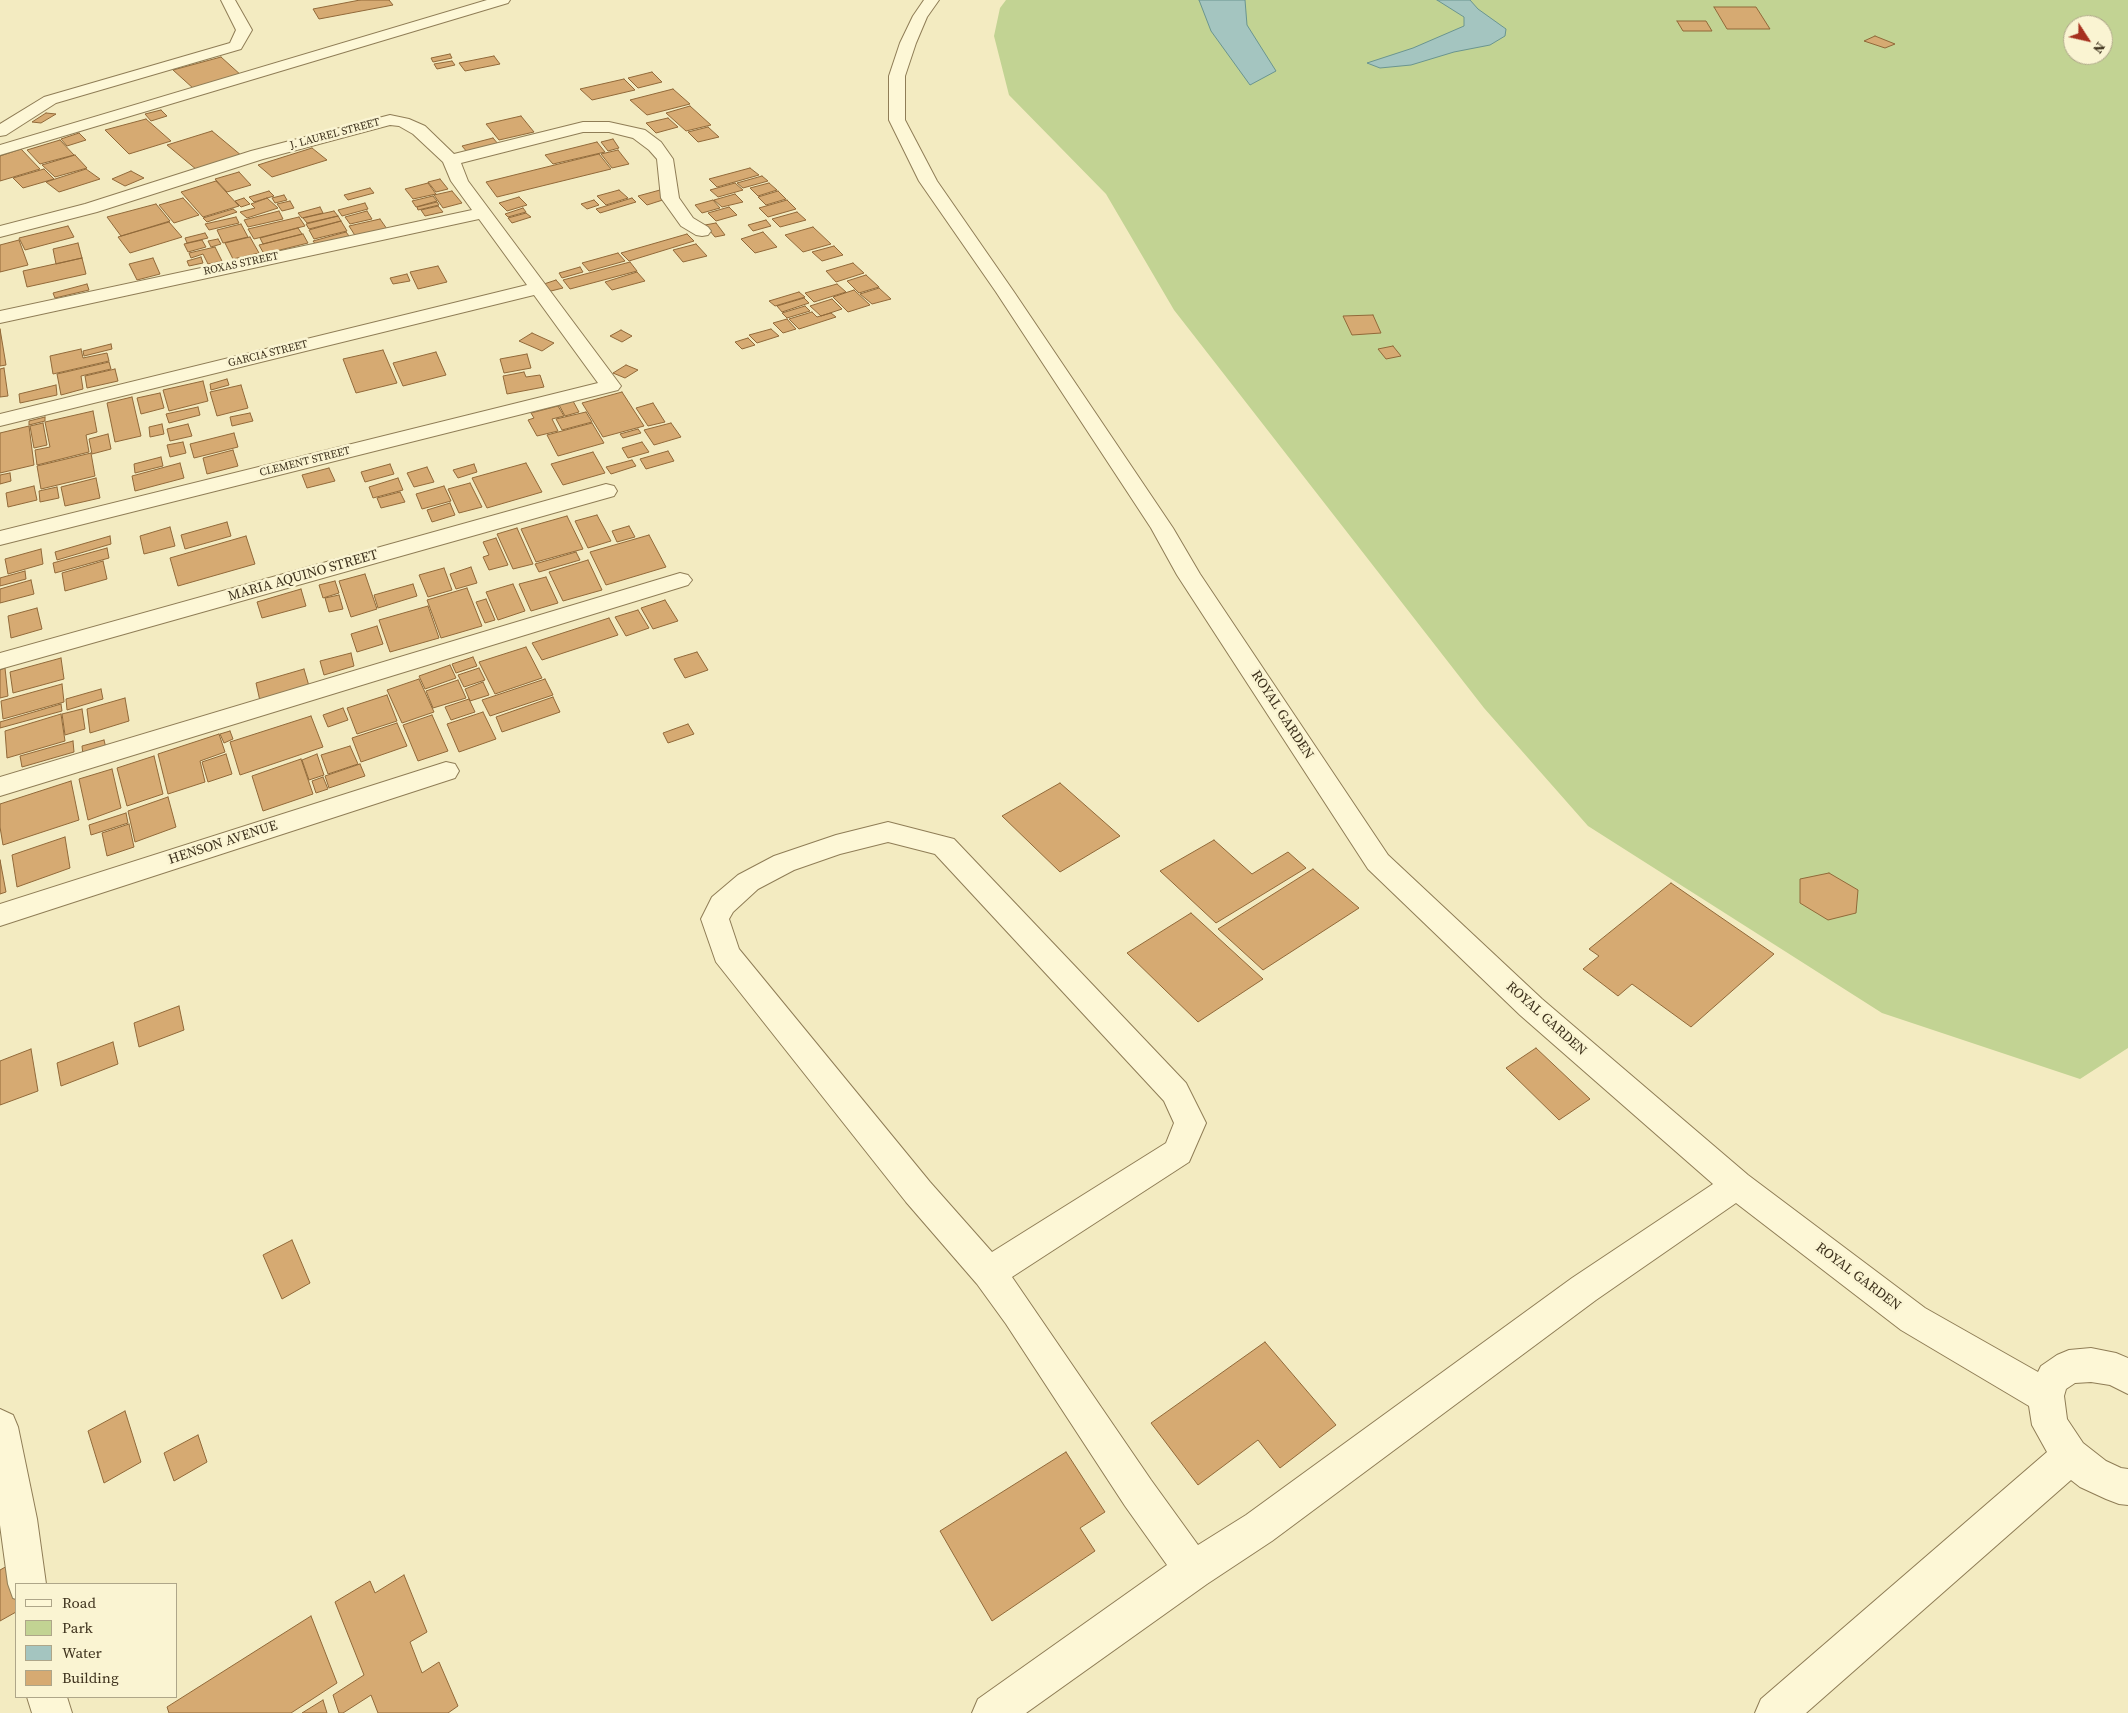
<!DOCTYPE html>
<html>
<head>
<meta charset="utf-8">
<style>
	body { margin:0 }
	#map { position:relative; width:2128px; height:1713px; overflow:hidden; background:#f3ebc1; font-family:"Source Serif 4",serif }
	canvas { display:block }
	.legend { position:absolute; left:15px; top:1583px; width:162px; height:115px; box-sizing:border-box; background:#faf4d2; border:1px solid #aea689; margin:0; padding:6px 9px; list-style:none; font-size:15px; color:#3d311c }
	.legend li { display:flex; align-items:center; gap:10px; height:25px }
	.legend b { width:25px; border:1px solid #aea689 }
	.north { position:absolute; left:2063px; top:15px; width:50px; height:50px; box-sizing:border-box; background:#faf4d2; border:1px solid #aea689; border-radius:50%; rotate:125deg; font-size:14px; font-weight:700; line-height:20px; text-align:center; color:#3d311c }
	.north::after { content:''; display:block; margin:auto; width:18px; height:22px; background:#a6311e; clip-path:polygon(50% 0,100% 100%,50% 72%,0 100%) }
</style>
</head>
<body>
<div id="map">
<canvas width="2128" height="1713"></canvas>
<ul class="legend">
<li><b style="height:6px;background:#fdf7d6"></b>Road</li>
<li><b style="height:14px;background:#c2d393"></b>Park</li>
<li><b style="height:14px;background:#a4c5c0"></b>Water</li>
<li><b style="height:14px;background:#d6aa72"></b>Building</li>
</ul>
<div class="north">N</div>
</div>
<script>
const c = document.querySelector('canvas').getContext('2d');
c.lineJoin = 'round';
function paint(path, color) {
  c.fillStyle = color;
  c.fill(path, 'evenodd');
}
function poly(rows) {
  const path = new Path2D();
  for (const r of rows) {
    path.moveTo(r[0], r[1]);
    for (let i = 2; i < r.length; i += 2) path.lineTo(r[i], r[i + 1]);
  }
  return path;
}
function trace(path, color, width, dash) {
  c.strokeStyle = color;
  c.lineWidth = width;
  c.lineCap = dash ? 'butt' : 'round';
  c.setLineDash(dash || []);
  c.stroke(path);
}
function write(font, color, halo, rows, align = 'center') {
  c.font = font + ' "Source Serif 4",serif';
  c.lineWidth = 5;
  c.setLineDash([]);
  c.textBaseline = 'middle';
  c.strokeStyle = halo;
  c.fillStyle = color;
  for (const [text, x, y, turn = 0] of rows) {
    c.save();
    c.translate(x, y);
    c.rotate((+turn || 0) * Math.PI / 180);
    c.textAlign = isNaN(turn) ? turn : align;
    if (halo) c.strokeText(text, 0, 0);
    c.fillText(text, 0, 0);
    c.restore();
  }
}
const green = poly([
	[1006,0,2128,0,2128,1048,2080,1079,1882,1013,1588,826,1484,708,1174,310,1106,194,1009,95,994,36,1000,8],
	[2073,25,2103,25,2103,55,2073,55]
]);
const water = poly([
	[1199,0,1245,0,1247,25,1276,71,1250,85,1211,31,1199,0],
	[1437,0,1470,0,1478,9,1506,29,1505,36,1490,45,1454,52,1411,65,1380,68,1367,63,1413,48,1464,26,1464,17,1437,0]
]);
const building = poly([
	[360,0,389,0,393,5,319,19,313,9,360,0],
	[1714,7,1756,7,1770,29,1727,29,1714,7],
	[1677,21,1706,21,1712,31,1683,31,1677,21],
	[1875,36,1895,44,1885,48,1864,41,1875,36],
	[450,54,452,58,433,62,431,58,450,54],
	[494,56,500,64,465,71,459,63,494,56],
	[221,57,242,76,194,89,173,70,221,57],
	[452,61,455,65,437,69,434,64,452,61],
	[652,72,662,82,638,88,628,78,652,72],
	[624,79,635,90,592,100,580,89,624,79],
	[673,89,690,104,647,115,630,100,673,89],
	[690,106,711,125,686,131,666,113,690,106],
	[161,110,167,116,151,121,145,114,161,110],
	[46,113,56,114,41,123,32,122,46,113],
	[521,116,534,132,499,140,486,124,521,116],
	[668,118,678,127,656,133,646,123,668,118],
	[146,119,171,141,129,154,105,130,146,119],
	[708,127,719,137,698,142,688,132,708,127],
	[212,131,242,156,197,170,167,145,212,131],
	[79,133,86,140,67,146,61,139,79,133],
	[493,138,499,145,468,153,462,146,493,138],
	[613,139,619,148,608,151,601,142,613,139],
	[60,140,74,155,40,164,27,150,60,140],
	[597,142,605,152,553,164,545,155,597,142],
	[312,148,327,160,272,177,258,165,312,148],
	[21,149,40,169,0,181,0,156,21,149],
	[618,150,629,164,612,168,601,154,618,150],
	[599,154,611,169,497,197,486,182,599,154],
	[75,155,87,168,55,177,42,165,75,155],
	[750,168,759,175,717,187,709,179,750,168],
	[44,169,54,179,23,188,13,178,44,169],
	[86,169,100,179,59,192,46,182,86,169],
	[131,171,144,178,125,186,112,179,131,171],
	[239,172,251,185,227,192,215,179,239,172],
	[762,176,768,181,743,188,737,183,762,176],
	[440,179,448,189,436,192,428,182,440,179],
	[216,181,239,206,203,217,181,192,216,181],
	[428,183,436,194,413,199,405,189,428,183],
	[735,183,743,190,718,197,710,190,735,183],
	[769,183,777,190,758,196,750,188,769,183],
	[370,188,374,193,348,200,344,195,370,188],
	[619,190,628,198,606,205,597,196,619,190],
	[660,190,669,198,647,205,638,196,660,190],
	[269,191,274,196,254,202,249,197,269,191],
	[452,191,462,203,443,208,434,195,452,191],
	[778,191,786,199,766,205,758,197,778,191],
	[735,194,743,202,722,207,714,200,735,194],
	[284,195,287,200,275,203,272,198,284,195],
	[433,196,437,201,416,207,412,201,433,196],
	[519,197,527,205,507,211,499,203,519,197],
	[183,198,199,215,174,223,159,205,183,198],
	[244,198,250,204,241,207,235,201,244,198],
	[267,198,278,208,247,218,240,212,255,208,251,204,267,198],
	[632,198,636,202,600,213,596,209,632,198],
	[594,200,599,205,587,209,581,204,594,200],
	[713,200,720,208,702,213,695,205,713,200],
	[787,200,796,209,768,217,759,208,787,200],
	[290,201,294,208,282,211,277,204,290,201],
	[437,202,439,205,418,210,417,207,437,202],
	[365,203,368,209,342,216,338,210,365,203],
	[156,204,170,221,121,236,107,217,156,204],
	[438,206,443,212,425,216,421,210,438,206],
	[320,207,323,213,302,218,298,213,320,207],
	[729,207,737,215,716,221,708,213,729,207],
	[523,208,526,212,508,217,505,214,523,208],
	[233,209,237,212,207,222,203,218,233,209],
	[279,211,283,219,248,227,244,220,279,211],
	[334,211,338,216,307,223,303,218,334,211],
	[367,211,372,219,350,224,345,217,367,211],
	[797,212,806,220,780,227,772,219,797,212],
	[526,213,531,217,512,223,508,218,526,213],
	[338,216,341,221,309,229,306,224,338,216],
	[236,217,239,223,209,230,205,224,236,217],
	[299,217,305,226,254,239,248,229,299,217],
	[380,219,387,229,356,237,349,226,380,219],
	[766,220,771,226,753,231,748,225,766,220],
	[341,221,347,231,314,239,309,230,341,221],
	[169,222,182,237,130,253,118,237,169,222],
	[716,223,725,235,715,237,705,225,716,223],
	[241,224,248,237,223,243,217,230,241,224],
	[68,226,74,237,25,250,19,238,68,226],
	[813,227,831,244,803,252,785,235,813,227],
	[298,228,302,234,263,244,260,238,298,228],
	[346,232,349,236,316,245,313,241,346,232],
	[763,232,777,247,755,253,741,239,763,232],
	[205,233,208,238,187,243,185,238,205,233],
	[303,234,308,243,264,254,259,245,303,234],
	[687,234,694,241,629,261,621,253,687,234],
	[250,237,259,253,233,259,225,243,250,237],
	[218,239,221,244,211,247,208,241,218,239],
	[19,240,28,265,0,272,0,245,19,240],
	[202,240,206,247,188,252,184,244,202,240],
	[78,243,82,258,56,264,53,249,78,243],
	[696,244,707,256,683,262,673,250,696,244],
	[834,246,843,255,822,261,812,252,834,246],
	[215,247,222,261,208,264,203,254,191,258,189,253,215,247],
	[618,253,625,261,589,271,582,263,618,253],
	[201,257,203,263,189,266,187,261,201,257],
	[82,258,86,274,27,287,23,271,82,258],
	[153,258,160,274,137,280,129,264,153,258],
	[630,262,637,271,570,289,563,280,630,262],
	[853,263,864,273,836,282,826,271,853,263],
	[438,266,447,282,418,289,410,272,438,266],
	[580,267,583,272,562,278,559,273,580,267],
	[637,272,645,281,612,290,605,282,637,272],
	[407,274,410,281,393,284,390,278,407,274],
	[866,275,879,287,859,293,847,281,866,275],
	[556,280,563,288,551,291,544,284,556,280],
	[87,284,89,290,55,298,53,293,87,284],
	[837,284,846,292,814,302,805,293,837,284],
	[879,288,891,299,872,304,860,294,879,288],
	[854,290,870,305,848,312,833,297,854,290],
	[799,292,805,297,775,306,769,301,799,292],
	[804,298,809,303,782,312,777,306,804,298],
	[832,299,842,309,821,316,810,306,832,299],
	[805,306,810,311,787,318,782,313,805,306],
	[812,312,817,317,831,313,836,317,799,329,789,319,812,312],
	[1373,315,1381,333,1352,335,1343,316,1373,315],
	[787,319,796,329,783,333,773,323,787,319],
	[0,329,6,365,0,366,0,329],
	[771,329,779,336,757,343,749,335,771,329],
	[621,330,632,336,622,342,610,336,621,330],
	[532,333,554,343,542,351,519,341,532,333],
	[748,338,755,345,742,349,735,342,748,338],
	[111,344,112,349,84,356,83,351,111,344],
	[1393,346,1401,356,1386,359,1378,349,1393,346],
	[81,349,83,358,107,353,109,361,53,374,50,356,81,349],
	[383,350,397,383,356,393,343,359,383,350],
	[436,352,446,375,403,386,393,363,436,352],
	[527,354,531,368,504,373,500,359,527,354],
	[109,362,111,369,81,376,83,389,61,395,57,374,109,362],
	[626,365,638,370,625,378,613,373,626,365],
	[4,368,8,396,0,397,0,369,4,368],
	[115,369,118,381,87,388,85,376,115,369],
	[524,372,526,377,540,375,544,387,507,394,503,376,524,372],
	[227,379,229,385,211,390,210,384,227,379],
	[203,381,208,401,169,411,163,390,203,381],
	[56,385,57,395,20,403,19,394,56,385],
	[241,385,248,408,217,416,210,392,241,385],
	[622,392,644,426,603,437,582,403,622,392],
	[160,393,164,408,141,414,137,398,160,393],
	[132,397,141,436,115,442,107,403,132,397],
	[573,401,579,412,565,416,559,405,573,401],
	[653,403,665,422,648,426,636,408,653,403],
	[558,406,564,416,552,419,558,431,537,436,528,420,534,418,531,413,558,406],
	[198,407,200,415,169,423,166,414,198,407],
	[93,411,97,432,86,435,89,452,37,465,35,450,50,447,45,422,93,411],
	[586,412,592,422,562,430,556,419,586,412],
	[250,413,253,421,232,426,230,417,250,413],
	[45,417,45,421,29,425,29,421,45,417],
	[43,423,47,445,34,448,30,426,43,423],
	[592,423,604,443,558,456,547,435,592,423],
	[671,423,681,437,654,445,644,430,671,423],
	[162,424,164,434,150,437,149,427,162,424],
	[188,424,192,436,170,441,167,429,188,424],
	[29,426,34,465,0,473,0,433,29,426],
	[638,429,641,433,623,438,620,434,638,429],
	[234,433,238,447,194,458,190,444,234,433],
	[108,434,111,449,92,454,89,439,108,434],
	[183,442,186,453,170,457,167,445,183,442],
	[642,442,649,452,628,458,622,448,642,442],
	[233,450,238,466,207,474,203,458,233,450],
	[668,451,674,461,646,469,640,459,668,451],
	[593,452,605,473,563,485,551,464,593,452],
	[91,453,95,476,41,489,37,466,91,453],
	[161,457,163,466,135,473,134,464,161,457],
	[632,460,636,466,611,474,606,467,632,460],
	[180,463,184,478,135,491,132,476,180,463],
	[526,463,542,492,487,508,472,478,526,463],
	[390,464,394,474,365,482,361,472,390,464],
	[474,464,477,472,458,478,453,470,474,464],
	[427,467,434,482,414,487,407,473,427,467],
	[329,468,335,481,307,488,302,475,329,468],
	[10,473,11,481,0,484,0,475,10,473],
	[96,478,100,498,65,506,61,487,96,478],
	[398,478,403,490,373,498,369,487,398,478],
	[470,483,482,507,459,513,448,489,470,483],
	[34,486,37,500,8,507,6,493,34,486],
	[444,486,451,501,422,509,416,494,444,486],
	[57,487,59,498,40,502,39,491,57,487],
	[400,492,405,502,381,508,377,498,400,492],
	[450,503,455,515,432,522,427,510,450,503],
	[597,515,611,541,588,548,575,521,597,515],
	[567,516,583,549,536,562,521,529,567,516],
	[227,522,231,536,185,549,181,535,227,522],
	[629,526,635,537,617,542,612,531,629,526],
	[170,527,175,546,144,554,140,536,170,527],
	[517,528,533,564,513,569,497,534,517,528],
	[649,535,666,567,606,585,590,552,649,535],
	[110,536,111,544,57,560,55,552,110,536],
	[246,536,255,564,178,586,170,558,246,536],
	[496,538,508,565,489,570,483,557,489,555,483,542,496,538],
	[107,548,109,558,55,573,53,563,107,548],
	[41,549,43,564,8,574,5,559,41,549],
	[576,552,580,560,539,572,535,564,576,552],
	[588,560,602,590,563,601,549,572,588,560],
	[103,561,107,579,65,591,62,573,103,561],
	[471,567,477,583,456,589,450,574,471,567],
	[444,568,452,590,428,597,419,575,444,568],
	[25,571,26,579,0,586,0,578,25,571],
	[365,574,377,609,351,617,339,581,365,574],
	[546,577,558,603,531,611,519,584,546,577],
	[31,580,34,594,0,603,0,589,31,580],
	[335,581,339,593,323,598,319,585,335,581],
	[413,584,417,596,378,608,374,595,413,584],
	[513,584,525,611,498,620,486,592,513,584],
	[467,588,482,626,441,638,427,600,467,588],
	[301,589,306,606,262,618,257,602,301,589],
	[339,595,343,609,329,612,325,598,339,595],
	[486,599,495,620,485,623,476,602,486,599],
	[665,600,678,621,653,629,641,608,665,600],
	[428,606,439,638,390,652,379,620,428,606],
	[37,608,42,629,11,638,8,616,37,608],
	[638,610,649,628,626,636,615,617,638,610],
	[609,618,618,635,542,660,532,643,609,618],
	[377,626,383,644,357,652,351,634,377,626],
	[526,647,542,678,495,694,479,662,526,647],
	[697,652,708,670,685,678,674,659,697,652],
	[351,653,354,666,324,675,320,661,351,653],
	[473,657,477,666,456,673,452,664,473,657],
	[61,658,64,679,13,693,10,672,61,658],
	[450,665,456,678,425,689,419,676,450,665],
	[5,668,8,696,0,698,0,670,5,668],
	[479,668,485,680,464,687,458,675,479,668],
	[304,669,309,686,260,701,256,683,304,669],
	[419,679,434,712,402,723,387,690,419,679],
	[545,679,553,695,490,716,482,700,545,679],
	[458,680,466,698,433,708,426,691,458,680],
	[483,682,489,695,470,701,465,689,483,682],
	[62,684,64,702,3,719,1,701,62,684],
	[101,689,103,699,67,710,66,699,101,689],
	[387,695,397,721,357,734,347,708,387,695],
	[553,697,560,712,502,732,496,717,553,697],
	[125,698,129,721,90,733,87,709,125,698],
	[469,699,475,712,451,720,445,707,469,699],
	[61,704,62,711,0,728,0,722,61,704],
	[343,708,348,720,328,727,323,715,343,708],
	[82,709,85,729,65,735,62,714,82,709],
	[483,712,496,739,459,752,447,724,483,712],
	[61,714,65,741,7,758,5,731,61,714],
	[432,715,448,751,418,761,403,725,432,715],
	[311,716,323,747,240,775,230,742,311,716],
	[397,723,407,746,361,762,352,738,397,723],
	[688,724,694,734,668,743,663,733,688,724],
	[230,731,233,739,224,743,220,734,230,731],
	[219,734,225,752,200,761,205,782,168,794,158,754,219,734],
	[104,740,106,748,83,755,82,746,104,740],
	[73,741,74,752,22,767,20,756,73,741],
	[350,746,358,764,328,774,321,755,350,746],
	[226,754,232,774,208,782,202,762,226,754],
	[317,754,324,775,309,780,302,760,317,754],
	[154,756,163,794,127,806,117,768,154,756],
	[301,759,313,794,263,811,252,776,301,759],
	[360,764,365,776,329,788,325,776,360,764],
	[112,769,121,808,88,820,79,779,112,769],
	[323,777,328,789,316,793,312,781,323,777],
	[71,781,79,820,3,845,0,827,0,804,71,781],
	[1060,783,1120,836,1060,872,1002,816,1060,783],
	[168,797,176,827,135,842,128,811,168,797],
	[126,813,128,823,91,835,89,825,126,813],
	[129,824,134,847,107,856,102,833,129,824],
	[65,837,70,868,17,887,12,855,65,837],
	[1214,840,1252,874,1288,852,1306,868,1216,923,1160,871,1214,840],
	[0,860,6,892,0,894,0,860],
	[1313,869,1359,908,1263,970,1218,929,1313,869],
	[1829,873,1858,890,1856,913,1828,920,1800,903,1800,879,1829,873],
	[1671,883,1774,954,1691,1027,1632,984,1618,996,1583,969,1599,956,1589,949,1671,883],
	[1191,913,1263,979,1198,1022,1127,953,1191,913],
	[179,1006,184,1030,139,1047,134,1023,179,1006],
	[113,1042,118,1064,61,1086,57,1063,113,1042],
	[1536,1048,1590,1099,1559,1120,1506,1068,1536,1048],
	[31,1049,38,1091,0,1105,0,1061,31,1049],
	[292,1240,310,1283,282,1299,263,1255,292,1240],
	[1265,1342,1336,1425,1280,1468,1258,1440,1198,1485,1151,1423,1265,1342],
	[125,1411,141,1462,104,1483,88,1431,125,1411],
	[198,1435,207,1462,174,1481,164,1453,198,1435],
	[1066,1452,1105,1512,1080,1528,1095,1551,992,1621,940,1531,1066,1452],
	[9,1565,16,1593,16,1612,0,1621,0,1570,9,1565],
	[404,1575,427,1632,410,1642,422,1673,439,1662,458,1706,448,1713,378,1713,371,1695,343,1713,339,1713,333,1695,364,1675,335,1602,370,1581,375,1593,404,1575],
	[311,1616,337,1683,291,1713,169,1713,167,1707,311,1616],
	[323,1700,327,1713,302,1713,323,1700]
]);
const minor = poly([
	[221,0,235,0,252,30,241,49,56,103,6,135,0,136,0,124,44,97,230,43,236,30,221,0],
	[487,0,510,0,508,3,0,155,0,145,487,0],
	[924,0,939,0,927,17,916,43,905,76,905,120,937,181,1014,292,1173,528,1200,574,1388,855,1542,999,1748,1175,1925,1308,2038,1372,2041,1366,2057,1355,2069,1350,2091,1348,2116,1353,2128,1358,2128,1394,2110,1385,2091,1382,2075,1383,2066,1389,2064,1396,2067,1419,2083,1443,2106,1461,2121,1468,2128,1469,2128,1505,2119,1504,2106,1499,2080,1487,2071,1480,1806,1713,1755,1713,1761,1699,2047,1452,2032,1425,2029,1406,1901,1330,1736,1203,1596,1300,1272,1541,1207,1584,1026,1713,972,1713,978,1699,1167,1565,1125,1506,1006,1324,977,1284,906,1202,716,962,701,919,712,897,738,875,774,856,836,835,888,822,954,839,1186,1083,1206,1123,1189,1162,1012,1277,1151,1480,1198,1545,1246,1515,1572,1278,1713,1184,1520,1015,1368,869,1177,575,1151,528,996,292,919,181,889,120,889,76,900,43,913,16,924,0],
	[888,842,935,854,1164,1101,1174,1123,1166,1143,992,1252,930,1182,739,949,729,919,733,912,758,889,794,870,840,854,888,842],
	[390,115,409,119,425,126,454,154,583,122,609,122,645,130,661,142,673,159,679,198,693,218,708,227,711,231,708,235,702,236,696,235,681,226,661,198,657,159,649,150,633,138,609,132,583,132,461,163,468,181,618,382,621,386,618,390,0,545,0,531,598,383,534,295,0,426,0,414,527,285,479,219,0,323,0,311,472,210,451,181,443,162,413,134,399,126,390,125,263,159,97,212,0,237,0,226,85,204,251,151,390,115],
	[606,484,614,486,617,491,614,496,0,669,0,653,606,484],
	[680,573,688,575,692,580,688,585,0,796,0,777,680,573],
	[446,762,455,764,459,771,455,778,0,926,0,904,446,762],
	[0,1409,13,1415,18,1427,37,1519,46,1584,16,1584,16,1599,13,1598,8,1584,0,1525,0,1409],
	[27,1697,67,1697,72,1713,32,1713,27,1697]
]);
const farStreetnames = [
	["J. LAUREL STREET",335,134,-15],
	["ROXAS STREET",241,264,-12],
	["GARCIA STREET",268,354,-14],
	["CLEMENT STREET",305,462,-14]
];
const streetNames = [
	["MARIA AQUINO STREET",303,576,-16],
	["ROYAL GARDEN",1282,715,57],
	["HENSON AVENUE",223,843,-18],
	["ROYAL GARDEN",1546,1019,42],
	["ROYAL GARDEN",1858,1277,37]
];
paint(green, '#c2d393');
paint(water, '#a4c5c0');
trace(water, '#6a9590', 1);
paint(building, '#d6aa72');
trace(building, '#916939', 1);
trace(minor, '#8f7d56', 2);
paint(minor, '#fdf7d6');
write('11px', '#3d311c', '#faf4d2', farStreetnames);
write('14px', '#3d311c', '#faf4d2', streetNames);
</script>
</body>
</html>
